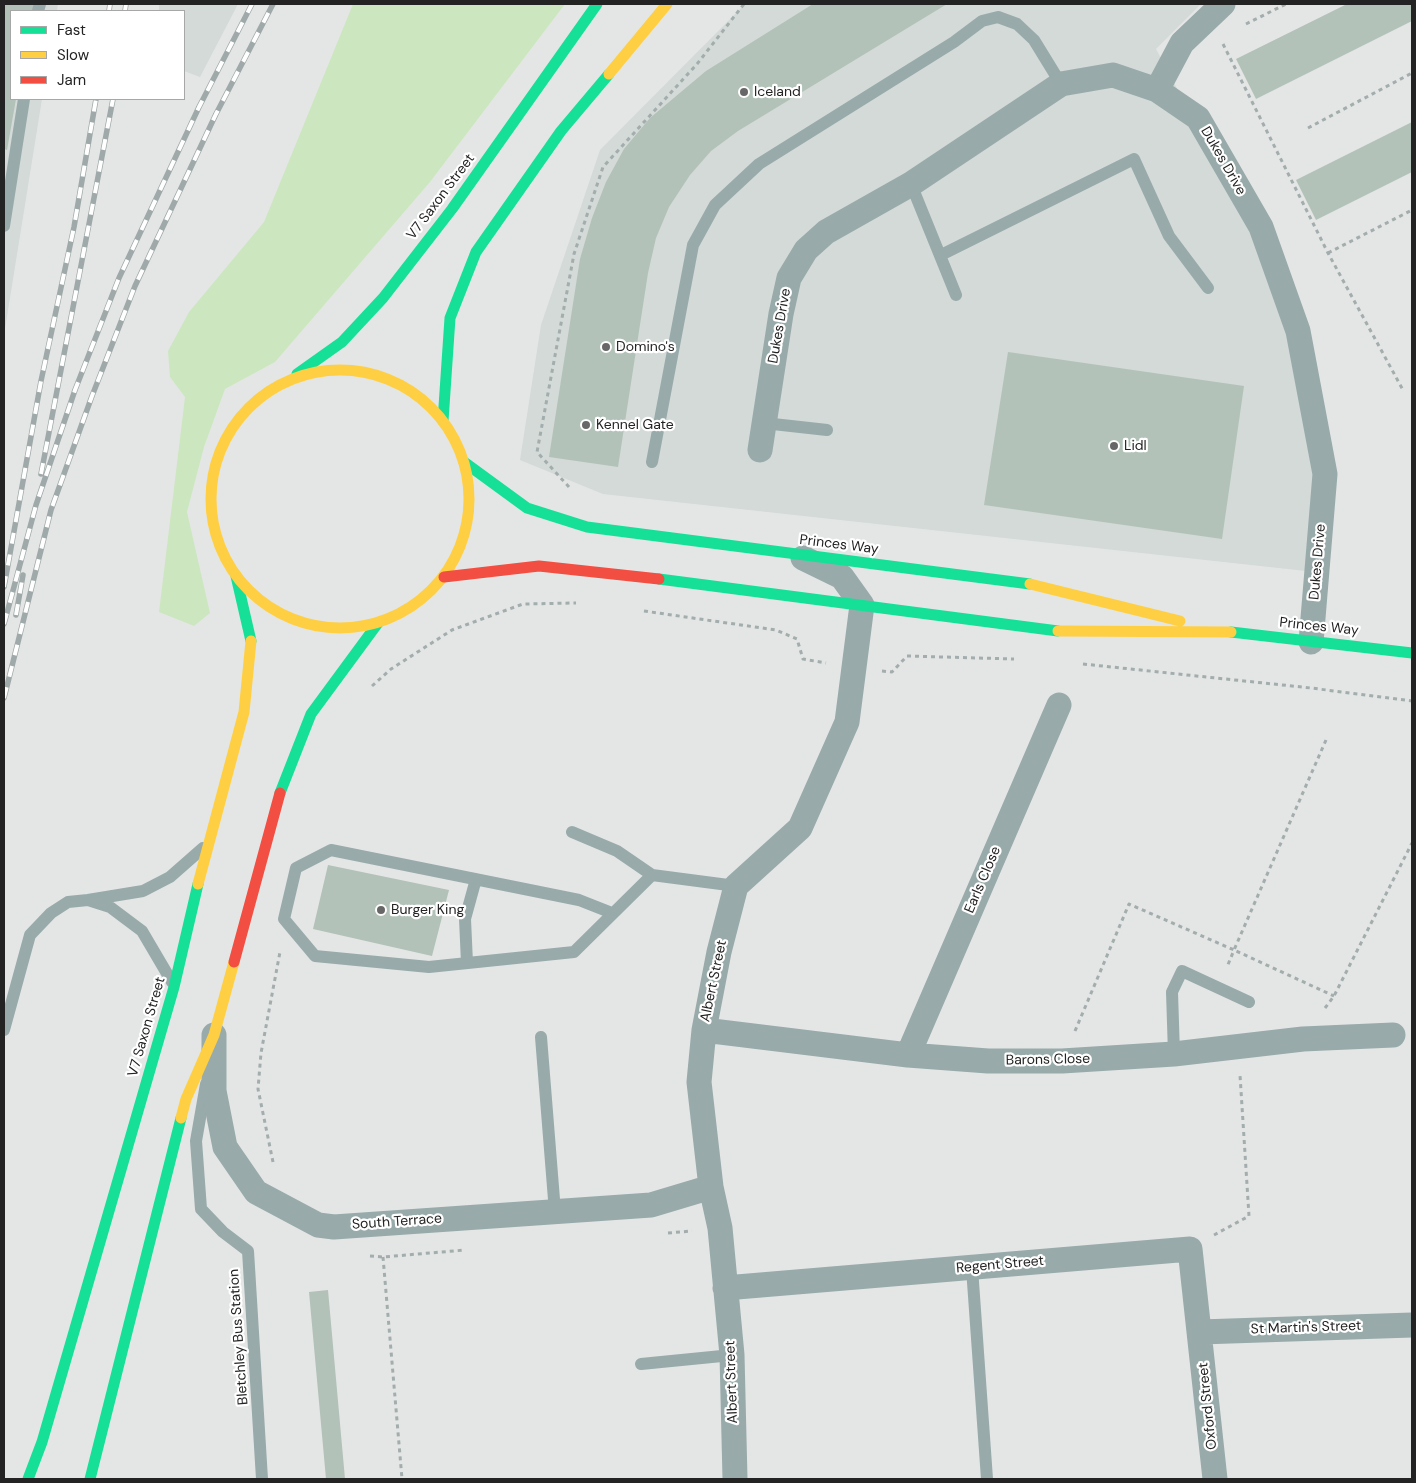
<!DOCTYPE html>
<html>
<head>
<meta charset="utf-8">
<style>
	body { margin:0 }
	#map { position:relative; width:1416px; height:1483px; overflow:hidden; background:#e4e6e5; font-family:"DM Sans",sans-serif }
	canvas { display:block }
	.frame { position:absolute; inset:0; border:5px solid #222322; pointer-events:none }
	.legend { position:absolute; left:10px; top:10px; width:175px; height:90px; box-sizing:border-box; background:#fff; border:1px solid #a7a7a7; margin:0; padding:6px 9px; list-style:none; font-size:15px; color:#222322 }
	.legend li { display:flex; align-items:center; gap:10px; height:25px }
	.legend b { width:25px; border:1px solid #a7a7a7 }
</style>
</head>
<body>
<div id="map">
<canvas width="1416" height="1483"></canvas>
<div class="frame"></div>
<ul class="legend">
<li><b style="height:6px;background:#16e098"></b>Fast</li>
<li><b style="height:6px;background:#ffcf43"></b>Slow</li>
<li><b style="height:6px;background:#f24e42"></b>Jam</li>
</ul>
</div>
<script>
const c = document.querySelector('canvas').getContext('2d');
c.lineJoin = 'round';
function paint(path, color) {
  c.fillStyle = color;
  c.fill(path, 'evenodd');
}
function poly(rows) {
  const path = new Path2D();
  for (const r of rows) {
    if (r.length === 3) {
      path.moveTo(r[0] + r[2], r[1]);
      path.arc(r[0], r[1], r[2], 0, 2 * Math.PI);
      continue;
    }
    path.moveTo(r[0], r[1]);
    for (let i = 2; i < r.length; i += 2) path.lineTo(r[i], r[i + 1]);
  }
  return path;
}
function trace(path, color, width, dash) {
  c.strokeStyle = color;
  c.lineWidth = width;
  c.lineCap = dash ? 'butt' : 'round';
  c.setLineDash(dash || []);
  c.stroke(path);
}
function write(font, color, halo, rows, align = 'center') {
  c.font = font + ' "DM Sans",sans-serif';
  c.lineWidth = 4.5;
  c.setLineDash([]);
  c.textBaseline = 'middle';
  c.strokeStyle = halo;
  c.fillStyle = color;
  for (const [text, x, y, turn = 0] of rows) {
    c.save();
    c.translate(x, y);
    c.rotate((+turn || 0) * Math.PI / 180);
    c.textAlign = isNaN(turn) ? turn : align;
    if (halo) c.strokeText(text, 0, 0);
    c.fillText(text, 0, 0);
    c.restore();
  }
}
const built = poly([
	[4,4,58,4,57,11,11,11,11,99,42,99,4,335],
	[159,4,238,4,200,77,184,71,184,11,159,11],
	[745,4,1201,4,1156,49,1304,327,1320,461,1306,571,603,494,520,460,541,325,600,150]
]);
const green = poly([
	[353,4,565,4,430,182,275,362,225,389,204,447,187,512,210,613,194,626,159,612,185,397,170,377,168,351,189,312,264,222]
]);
const building = poly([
	[4,4,35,4,33,11,11,11,11,99,16,99,7,150,4,149],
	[813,4,947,4,738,131,711,151,690,175,669,207,656,238,648,273,618,467,549,457,580,259,592,218,606,182,624,149,650,118,706,71],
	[1347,4,1412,4,1412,21,1256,99,1236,59],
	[1412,122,1412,172,1316,220,1296,180],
	[1008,352,1244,386,1222,539,984,505],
	[328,865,449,890,432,956,313,929],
	[328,1290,345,1479,326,1479,309,1292]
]);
const path = poly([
	[1246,24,1286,4],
	[1223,44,1328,253,1403,390],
	[1308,128,1412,73],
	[1328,253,1412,210],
	[569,487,537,452,574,254,603,167,697,64,744,4],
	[644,611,776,630,797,639,803,659,826,663],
	[1083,664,1311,688,1412,701],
	[882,671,892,672,907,656,1014,659],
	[372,686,391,669,452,630,523,604,576,603],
	[1326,740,1234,950,1334,996],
	[1325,1008,1334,996,1412,843],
	[1075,1031,1129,904,1234,950,1227,967],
	[273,1162,258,1089,261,1053,280,952],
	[668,1233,692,1231],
	[1214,1235,1249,1216,1240,1075],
	[370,1256,383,1257,465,1250],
	[383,1257,402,1479]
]);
const lane = poly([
	[38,11,40,4],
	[911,184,956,295],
	[4,226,24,99],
	[941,255,1134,159,1169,236,1208,288],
	[764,423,827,430],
	[652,462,693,245,715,205,759,164,954,42,982,21,998,17,1017,24,1034,40,1061,84],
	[572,832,617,851,652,875],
	[612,913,579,900,331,850,296,868,284,919,315,956,429,967,574,952,652,875,736,886],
	[467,963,465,919,476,879],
	[172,982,142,931,110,907,88,900,143,891,170,877,203,848],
	[4,1030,30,935,51,913,68,902,88,900],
	[541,1037,555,1212],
	[1174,1054,1172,992,1182,971,1249,1002],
	[206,1084,196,1141,201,1209,223,1232,248,1251,262,1479],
	[972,1268,987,1479],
	[641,1364,732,1355]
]);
const street = poly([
	[1157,90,1182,43,1223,4],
	[760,450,781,314,789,278,806,250,826,232,911,184,1061,84,1113,75,1157,90,1198,118,1261,227,1298,331,1325,474,1311,642],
	[704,1030,908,1055,988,1061,1062,1061,1174,1054,1303,1039,1393,1035],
	[214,1035,214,1091,225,1147,256,1192,318,1225,334,1227,651,1205,711,1187],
	[908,1055,1059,705],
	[725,1288,1190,1249,1215,1479],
	[1200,1332,1412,1325],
	[735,1479,732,1355,720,1228,711,1187,699,1082,704,1030,719,952,736,886,800,828,847,722,862,605,842,577,803,558]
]);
const fast = poly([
	[297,374,342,342,383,298,452,209,597,4],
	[443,421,450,318,476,252,561,131,609,74],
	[464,462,527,508,587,527,1030,584],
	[236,576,251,641],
	[659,579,1058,631],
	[1231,632,1412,653],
	[280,793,311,714,378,623],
	[28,1479,42,1442,174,987,198,884],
	[90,1479,181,1118]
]);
const slow = poly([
	[609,74,667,4],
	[340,499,129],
	[1030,584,1180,621],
	[1058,631,1231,632],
	[198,884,244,712,251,641],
	[181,1118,186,1099,214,1035,234,962]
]);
const jam = poly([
	[444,577,539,566,659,579],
	[234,962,280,793]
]);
const rail = poly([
	[109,11,110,4],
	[125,11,126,4],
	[41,474,113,99],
	[4,587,41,381,74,227,96,99],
	[16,615,23,575],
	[4,624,36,505,75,390,119,278,199,107,252,4],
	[4,698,51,510,92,396,135,286,216,114,273,4]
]);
const markers = [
	[744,92,5,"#666766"],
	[606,347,5,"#666766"],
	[586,425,5,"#666766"],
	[1114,446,5,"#666766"],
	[381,910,5,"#666766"]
];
const poiNames = [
	["Iceland",754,92],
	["Domino's",616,347],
	["Kennel Gate",596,425],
	["Lidl",1124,446],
	["Burger King",391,910]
];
const streetNames = [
	["Dukes Drive",1223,161,60],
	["V7 Saxon Street",441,197,-53],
	["Dukes Drive",780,326,-80],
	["Princes Way",839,545,7],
	["Dukes Drive",1318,562,-85],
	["Princes Way",1319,627,6],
	["Earls Close",983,880,-67],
	["Albert Street",714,981,-78],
	["V7 Saxon Street",147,1027,-74],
	["Barons Close",1048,1060,-1],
	["South Terrace",397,1222,-4],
	["Regent Street",1000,1265,-5],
	["St Martin's Street",1306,1328,-2],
	["Bletchley Bus Station",239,1337,-94],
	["Albert Street",732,1382,-92],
	["Oxford Street",1208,1406,-96]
];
paint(built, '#d3dad7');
paint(green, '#cce7bf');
paint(building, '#b2c2b8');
trace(path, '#a3adad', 3, [4, 4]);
trace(lane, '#98aaaa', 12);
trace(street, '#98aaaa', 25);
trace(fast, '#16e098', 11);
trace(slow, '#ffcf43', 11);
trace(jam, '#f24e42', 11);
trace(rail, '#9fa9a9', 5.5);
trace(rail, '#fff', 4, [11]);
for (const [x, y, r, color] of markers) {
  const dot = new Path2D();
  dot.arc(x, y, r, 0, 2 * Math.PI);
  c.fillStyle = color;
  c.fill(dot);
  trace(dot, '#fff', 2);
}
write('14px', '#222322', '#fff', poiNames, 'left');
write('14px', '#222322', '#fff', streetNames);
</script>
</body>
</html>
